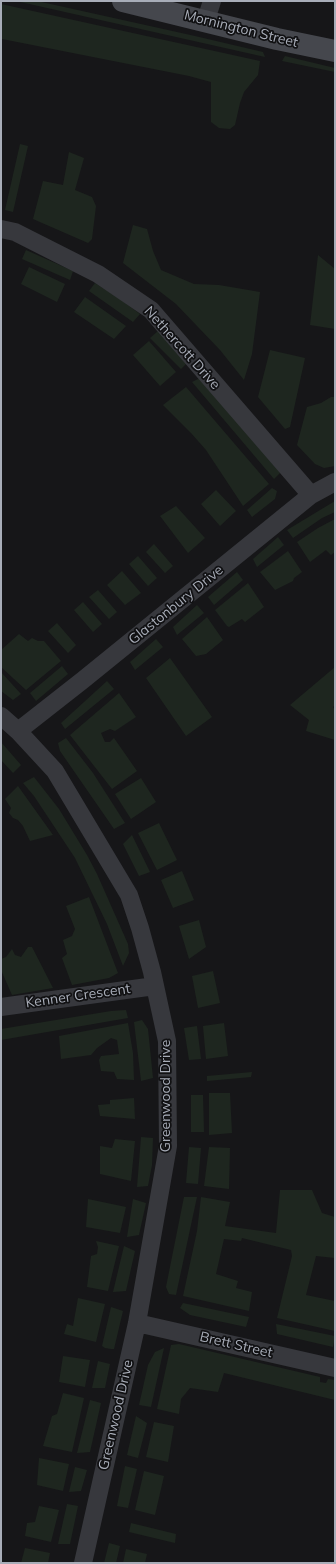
<!DOCTYPE html>
<html>
<head>
<meta charset="utf-8">
<style>
	body { margin:0 }
	#map { position:relative; width:336px; height:1564px; overflow:hidden; background:#161618; font-family:Mulish,sans-serif }
	canvas { display:block }
	.frame { position:absolute; inset:0; border:2px solid #a8adb8; pointer-events:none }
</style>
</head>
<body>
<div id="map">
<canvas width="336" height="1564"></canvas>
<div class="frame"></div>
</div>
<script>
const c = document.querySelector('canvas').getContext('2d');
c.lineJoin = 'round';
function paint(path, color) {
  c.fillStyle = color;
  c.fill(path, 'evenodd');
}
function poly(rows) {
  const path = new Path2D();
  for (const r of rows) {
    path.moveTo(r[0], r[1]);
    for (let i = 2; i < r.length; i += 2) path.lineTo(r[i], r[i + 1]);
  }
  return path;
}
function trace(path, color, width, dash) {
  c.strokeStyle = color;
  c.lineWidth = width;
  c.lineCap = dash ? 'butt' : 'round';
  c.setLineDash(dash || []);
  c.stroke(path);
}
function write(font, color, halo, rows, align = 'center') {
  c.font = font + ' Mulish,sans-serif';
  c.lineWidth = 3.5;
  c.setLineDash([]);
  c.textBaseline = 'middle';
  c.strokeStyle = halo;
  c.fillStyle = color;
  for (const [text, x, y, turn = 0] of rows) {
    c.save();
    c.translate(x, y);
    c.rotate((+turn || 0) * Math.PI / 180);
    c.textAlign = isNaN(turn) ? turn : align;
    if (halo) c.strokeText(text, 0, 0);
    c.fillText(text, 0, 0);
    c.restore();
  }
}
const green = poly([
	[16,1,37,1,195,36,263,52,265,57],
	[1,4,260,61,258,75,244,92,240,103,235,125,230,129,219,128,211,122,211,82,189,76,2,39,1,37],
	[285,56,335,68,335,72,282,61],
	[20,144,28,146,13,212,5,210],
	[69,152,84,158,75,190,92,197,96,206,92,239,88,243,33,219,43,181,63,185],
	[133,225,147,229,153,251,161,270,194,284,219,285,260,292,252,354,244,380,220,350,176,304,123,263],
	[26,250,73,271,70,280,22,259],
	[318,255,335,269,335,329,310,325],
	[29,267,65,284,57,302,21,284],
	[95,283,120,299,140,314,133,322,89,291],
	[85,297,126,326,114,339,74,312],
	[158,331,188,362,181,369,150,338],
	[149,341,176,372,160,386,133,355],
	[270,350,305,358,290,427,285,429,258,397],
	[200,378,278,469,280,473,274,479,192,382],
	[186,387,269,484,243,506,206,450,191,433,163,405],
	[331,397,335,397,335,466,324,468,315,464,297,445,307,407,321,403],
	[272,488,277,491,275,499,252,517,247,510],
	[216,490,236,511,220,526,201,504],
	[335,501,335,512,322,518,293,538,287,530],
	[176,506,205,538,188,553,160,516],
	[335,519,335,552,331,555,326,550,310,562,297,542,318,528],
	[278,537,284,545,257,567,253,559],
	[154,544,173,566,165,573,146,552],
	[288,551,302,572,294,578,293,581,275,590,260,572],
	[138,556,157,578,148,586,129,564],
	[122,571,141,593,125,605,107,585],
	[237,572,243,580,214,605,208,597],
	[248,583,264,607,245,622,242,619,229,627,227,626,215,610],
	[98,590,117,612,109,619,89,597],
	[83,602,102,624,93,632,74,610],
	[197,605,204,613,177,635,173,627],
	[207,617,223,640,206,654,196,656,182,639],
	[57,623,76,645,68,653,48,631],
	[19,634,28,641,32,638,38,641,44,641,61,661,26,690,1,667,1,650],
	[156,639,163,647,135,670,130,662],
	[170,658,212,717,186,736,146,678],
	[62,666,68,674,36,701,30,693],
	[335,667,335,705,333,707,335,710,335,740,306,731,309,720,290,705],
	[1,672,21,694,13,700,1,691],
	[107,681,114,689,65,729,61,723],
	[119,693,136,717,115,731,110,729,101,733,105,742,110,742,114,738,137,771,112,789,70,735],
	[66,738,93,773,125,823,114,829,60,751,58,743],
	[1,742,21,765,13,773,1,760],
	[34,777,59,809,87,855,97,874,128,944,129,953,123,966,107,924,75,858,34,796,23,783],
	[141,778,156,802,131,819,115,794],
	[18,786,53,835,30,841,23,826,18,820,13,818,9,813,11,808,5,799],
	[159,823,177,860,157,870,138,833],
	[132,835,150,872,139,876,123,844],
	[182,871,194,900,173,908,161,880],
	[89,897,118,973,109,978,72,985,62,958,67,954,63,940,72,936,75,929,66,906],
	[199,920,206,947,189,959,179,926],
	[28,947,32,947,53,988,12,995,1,970,1,959,6,957,12,949,15,955,21,957],
	[213,971,220,1003,198,1008,192,976],
	[126,1010,128,1018,1,1040,1,1029,111,1011],
	[142,1020,148,1029,153,1078,141,1081,134,1022],
	[128,1023,133,1053,134,1080,117,1079,114,1072,101,1071,99,1060,101,1056,119,1054,117,1040,111,1038,97,1048,91,1055,61,1059,59,1036],
	[224,1023,228,1056,206,1059,203,1026],
	[197,1026,201,1059,189,1060,184,1028],
	[252,1072,251,1077,207,1081,207,1076],
	[209,1093,230,1093,232,1133,209,1135],
	[191,1095,203,1095,204,1132,191,1132],
	[134,1098,135,1119,100,1116,98,1105,110,1104,110,1100],
	[141,1137,153,1138,152,1165,148,1186,137,1187],
	[115,1139,135,1141,131,1181,100,1174,100,1146,112,1148],
	[189,1147,201,1148,198,1184,186,1183],
	[209,1147,230,1148,229,1189,204,1186],
	[280,1190,312,1190,322,1213,335,1217,335,1258,316,1256,306,1295,335,1301,335,1331,277,1318,292,1256,291,1250,242,1238,241,1241,224,1239,216,1274,238,1281,236,1288,252,1292,249,1311,183,1296,197,1231,201,1197,230,1202,225,1226,276,1233],
	[184,1197,197,1197,176,1295,169,1294,166,1287],
	[88,1199,126,1207,120,1233,86,1227],
	[133,1199,146,1203,139,1235,127,1237],
	[96,1241,119,1246,108,1291,87,1287,91,1256,97,1254,98,1247],
	[124,1246,135,1251,126,1291,113,1292],
	[78,1298,105,1304,96,1342,64,1334,67,1324,73,1326],
	[183,1303,249,1317,246,1327,190,1315,180,1308],
	[111,1307,123,1311,114,1349,111,1349,105,1348,102,1346],
	[276,1324,335,1336,333,1347,277,1334],
	[179,1344,320,1377,320,1382,326,1383,328,1379,335,1380,335,1400,224,1373,218,1392,190,1388,181,1399,179,1414,157,1409,171,1345],
	[164,1348,151,1407,139,1405,148,1365,155,1352],
	[63,1356,90,1360,85,1387,59,1382],
	[98,1361,110,1364,105,1388,92,1388],
	[63,1393,84,1398,72,1452,43,1446,52,1416,57,1414],
	[90,1400,101,1403,90,1452,77,1453],
	[136,1416,147,1423,138,1458,127,1455],
	[154,1422,174,1426,168,1462,146,1457],
	[39,1458,69,1464,63,1491,37,1485],
	[125,1466,137,1469,128,1508,117,1506],
	[75,1467,87,1470,81,1491,69,1492],
	[144,1471,164,1476,155,1515,135,1510],
	[67,1504,78,1506,70,1544,58,1544],
	[39,1506,59,1510,51,1542,25,1536,27,1523,35,1522],
	[131,1523,176,1534,175,1543,129,1532],
	[109,1543,120,1546,116,1563,104,1563],
	[25,1548,50,1553,48,1563,21,1563],
	[126,1549,147,1554,145,1563,123,1563]
]);
const minor = poly([
	[206,20,212,1],
	[1,229,15,232,98,274,151,310,311,495],
	[1,716,18,731,55,771,129,895,140,928,152,972,167,1041,168,1146,137,1323,83,1563],
	[18,731,83,680,311,495,335,482],
	[1,1007,155,986],
	[137,1323,335,1368]
]);
const secondary = poly([
	[123,1,277,39,335,51]
]);
const streetNames = [
	["Mornington Street",241,29,14],
	["Nethercott Drive",182,348,48],
	["Glastonbury Drive",176,605,-39],
	["Kenner Crescent",78,996,-8],
	["Greenwood Drive",166,1096,-90],
	["Brett Street",236,1345,13],
	["Greenwood Drive",116,1415,-77]
];
paint(green, '#1e261f');
trace(minor, '#37383d', 18);
trace(secondary, '#45474d', 22);
write('14px', '#a8adb8', '#111113', streetNames);
</script>
</body>
</html>
